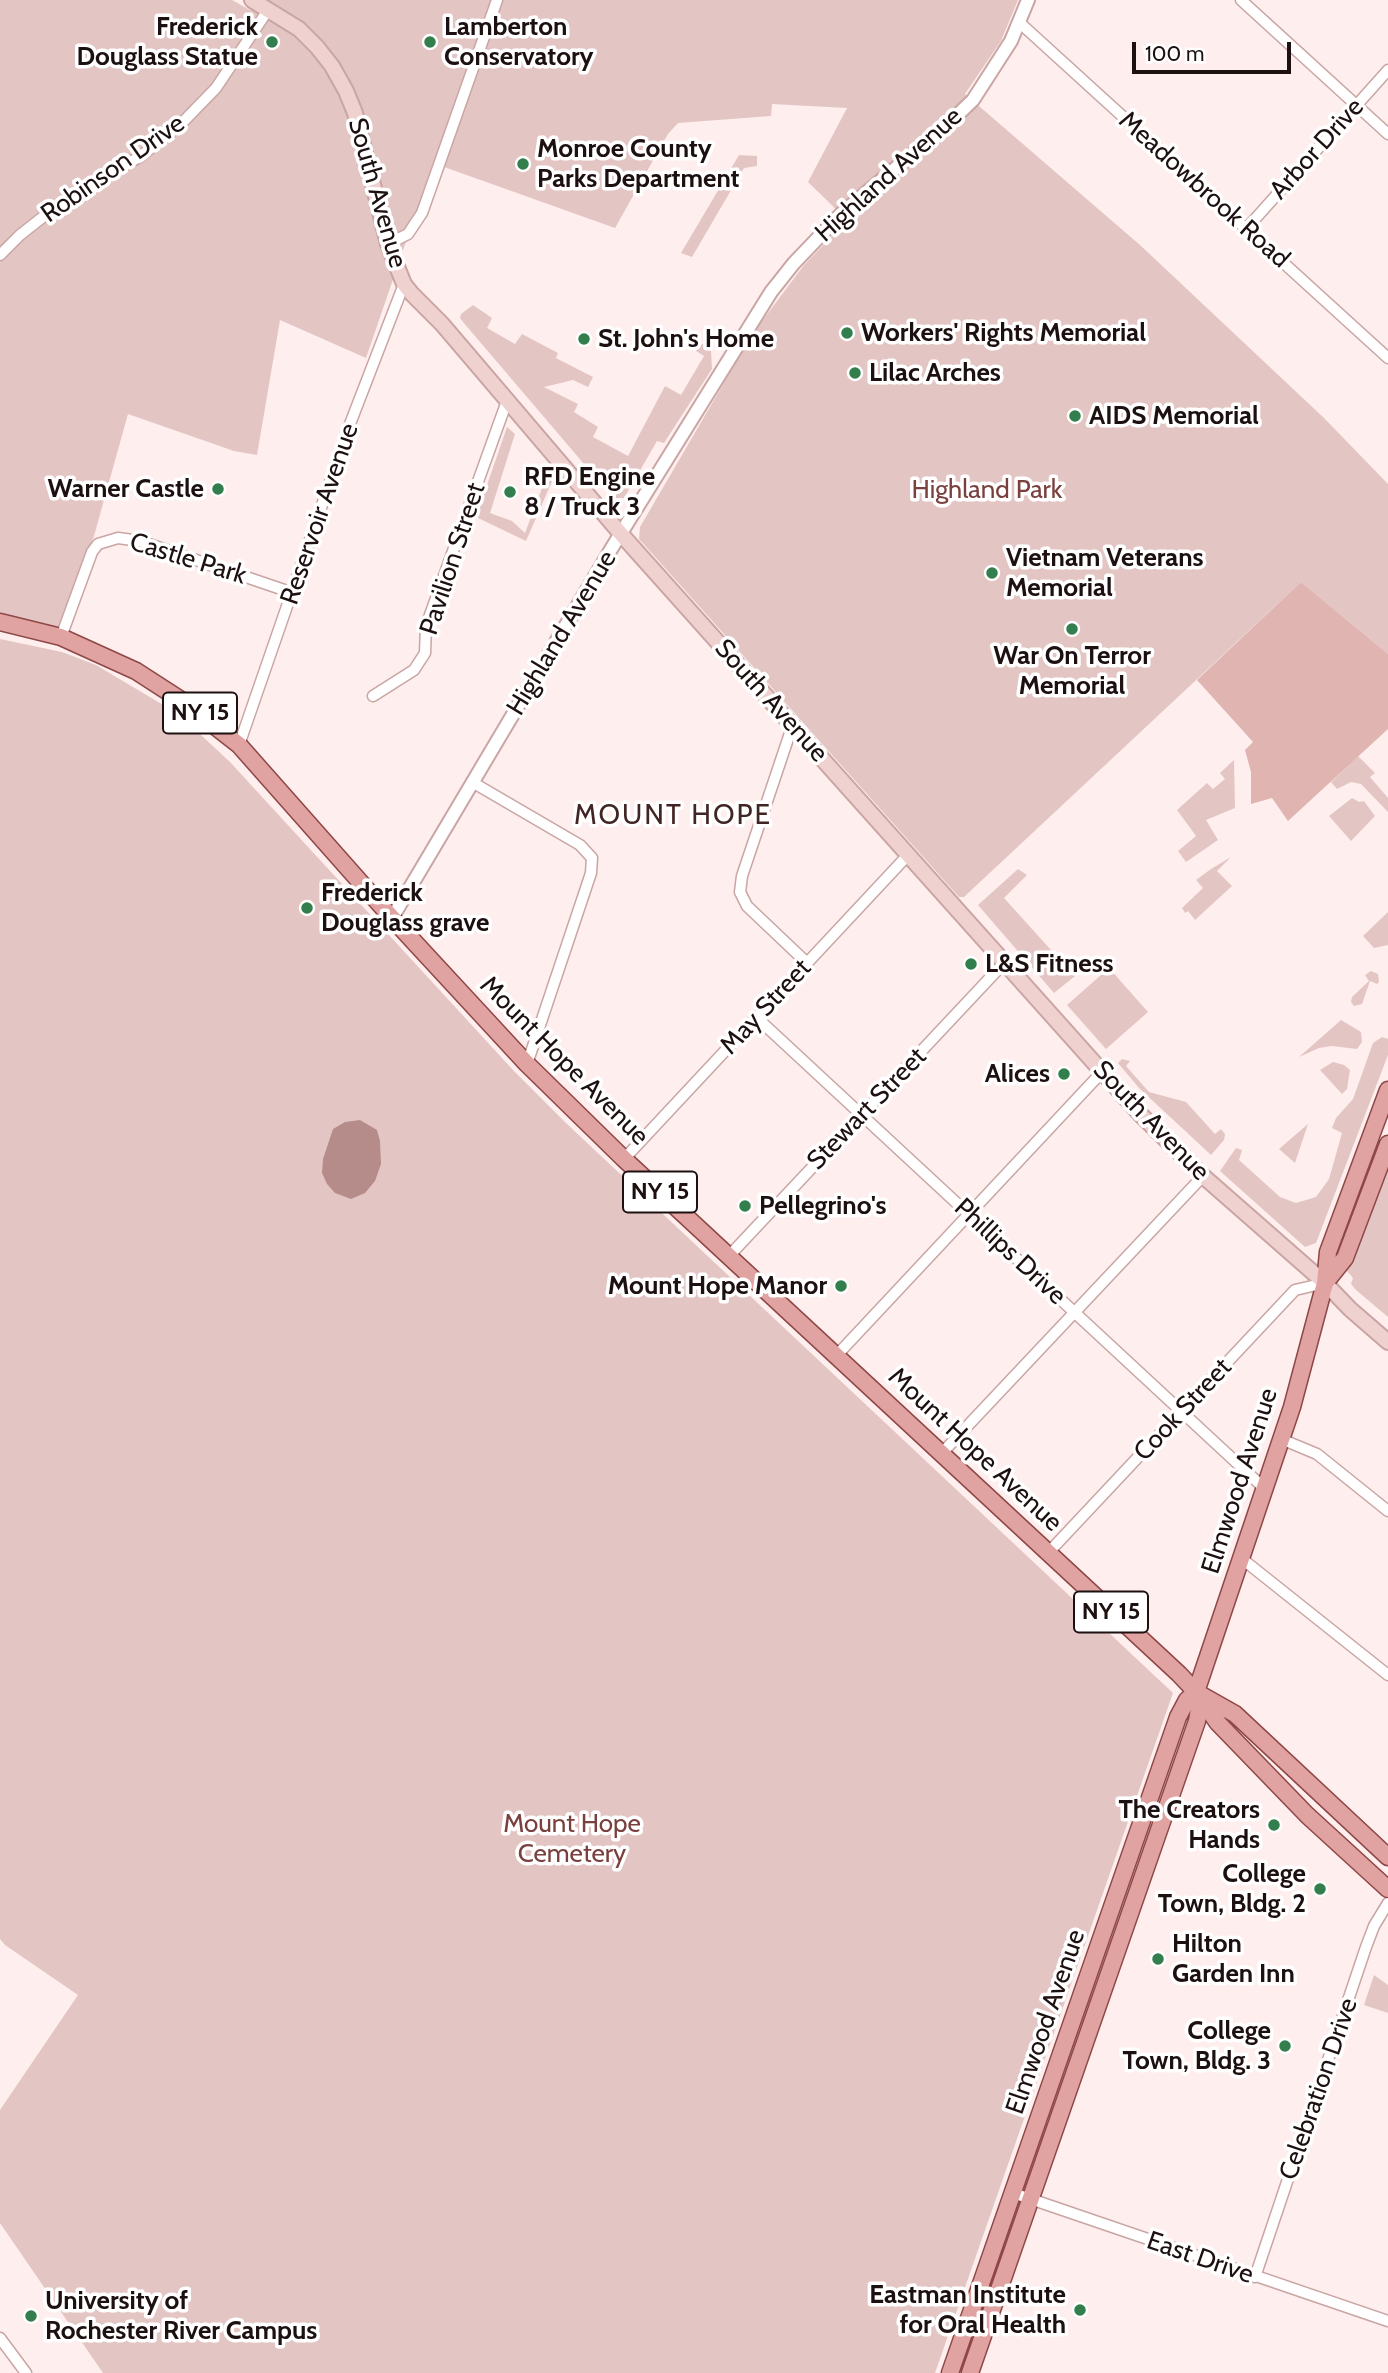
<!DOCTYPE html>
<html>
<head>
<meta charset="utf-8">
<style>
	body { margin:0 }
	#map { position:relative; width:1388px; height:2373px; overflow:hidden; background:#feeeed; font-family:Cabin,sans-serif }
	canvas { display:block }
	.scale { position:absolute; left:1132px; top:42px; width:159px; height:32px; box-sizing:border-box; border:4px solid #1d1010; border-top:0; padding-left:9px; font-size:21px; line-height:24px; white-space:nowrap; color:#1d1010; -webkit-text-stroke:5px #fff; paint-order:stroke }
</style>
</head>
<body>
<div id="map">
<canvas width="1388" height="2373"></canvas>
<div class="scale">100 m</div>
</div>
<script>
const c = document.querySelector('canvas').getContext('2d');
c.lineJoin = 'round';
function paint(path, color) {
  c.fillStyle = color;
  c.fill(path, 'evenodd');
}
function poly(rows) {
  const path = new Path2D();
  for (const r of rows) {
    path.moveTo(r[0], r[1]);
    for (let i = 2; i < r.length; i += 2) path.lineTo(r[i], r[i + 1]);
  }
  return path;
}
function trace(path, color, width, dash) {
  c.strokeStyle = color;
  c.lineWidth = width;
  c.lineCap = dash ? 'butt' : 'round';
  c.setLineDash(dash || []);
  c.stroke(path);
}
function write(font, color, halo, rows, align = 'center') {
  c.font = font + ' Cabin,sans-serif';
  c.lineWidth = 7;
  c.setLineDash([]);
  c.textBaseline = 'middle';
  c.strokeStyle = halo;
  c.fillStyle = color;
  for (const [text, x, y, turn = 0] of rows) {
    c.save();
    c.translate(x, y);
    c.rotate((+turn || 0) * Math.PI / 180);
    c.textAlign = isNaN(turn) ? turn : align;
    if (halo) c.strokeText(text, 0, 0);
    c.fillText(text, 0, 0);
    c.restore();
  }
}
const green = poly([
	[0,0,232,0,250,10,256,0,1018,0,1001,41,965,94,1140,245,1324,418,1388,484,1388,654,1301,582,964,897,959,897,639,539,640,527,753,333,804,265,847,220,808,182,847,108,772,104,771,116,678,123,668,134,615,228,433,163,366,358,280,320,257,455,234,451,128,414,94,536,61,624,56,627,0,615],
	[739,155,757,156,757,166,744,168,692,257,681,253],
	[473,305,492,318,487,328,515,344,522,334,558,353,556,358,593,377,588,387,573,380,544,387,578,404,574,412,598,427,593,437,628,456,665,386,681,395,704,356,696,351,701,344,704,344,711,351,712,369,664,443,657,441,624,498,613,498,463,322,460,318,461,314],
	[507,427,515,434,490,513,512,521,525,533,547,475,545,470,553,479,526,541,476,517],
	[0,639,62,652,96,665,170,709,188,723,230,762,513,1070,567,1124,1173,1693,935,2373,103,2373,0,2223,0,2110,78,1995,5,1945,0,1939],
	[1358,756,1375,773,1370,777,1388,798,1388,812,1361,784,1351,782,1337,789,1331,782],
	[1234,760,1235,808,1206,820,1218,840,1186,862,1178,851,1196,836,1177,810,1207,783,1213,789,1225,779,1220,773],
	[1352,798,1359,802,1364,801,1375,816,1351,841,1329,816],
	[1231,857,1217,871,1232,886,1195,920,1188,911,1185,913,1182,908,1203,888,1196,880,1211,869],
	[1018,869,1027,875,1004,898,1070,971,1076,966,1081,968,1080,972,1054,993,978,905],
	[1388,912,1388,945,1374,948,1363,936],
	[1109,968,1148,1012,1106,1049,1067,1005],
	[1371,971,1378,974,1379,982,1377,984,1370,981,1362,1004,1354,1006,1351,1002,1352,997,1369,981,1365,975],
	[1341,1020,1361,1032,1362,1042,1357,1049,1332,1046,1319,1048,1299,1057],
	[1382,1037,1388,1039,1388,1055,1316,1243,1305,1247,1220,1171,1236,1148,1242,1150,1239,1160,1280,1197,1296,1203,1316,1197,1329,1179,1342,1133,1332,1128,1336,1118,1353,1099,1373,1043],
	[1122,1059,1130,1061,1126,1066,1149,1092,1186,1102,1215,1134,1221,1129,1225,1134,1224,1140,1211,1155,1139,1088,1118,1063],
	[1333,1062,1344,1065,1350,1070,1347,1089,1342,1094,1320,1070],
	[1308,1124,1295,1163,1279,1149],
	[1388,1163,1388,1317,1356,1290,1351,1284,1353,1278,1347,1271],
	[1374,1975,1388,1985,1388,2013,1364,2005]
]);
const forest = poly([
	[1301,582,1388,654,1388,729,1288,821,1272,798,1251,804,1251,772,1245,750,1253,742,1197,680]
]);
const water = poly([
	[360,1120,377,1130,380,1141,381,1164,375,1181,365,1193,351,1199,335,1193,327,1184,322,1173,323,1159,333,1129,345,1122]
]);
const minor = poly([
	[1241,0,1388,134],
	[1020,23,1388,358],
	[1247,228,1388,70],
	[388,244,408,234,422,213,497,0],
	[0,255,20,235,48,213,75,194,141,156,181,124,216,88,268,10],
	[61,637,92,552,98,544,118,538,140,541,293,593],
	[373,696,414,670,425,653,426,626,507,401],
	[793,724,742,876,740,892,747,906,806,962],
	[239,745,350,424,404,284],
	[472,782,580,845,592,858,591,873,527,1064],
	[756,1017,1265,1489],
	[624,1159,908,855],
	[729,1256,1004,963],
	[837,1355,1102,1072],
	[1281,1439,1317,1454,1388,1511],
	[942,1453,1203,1176],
	[1049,1552,1295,1290,1325,1283],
	[1241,1558,1388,1675],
	[1013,2193,1388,2321],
	[1255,2277,1366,1947,1374,1926,1388,1903],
	[0,2338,26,2373]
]);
const tertiary = poly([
	[392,918,613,546,771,292,794,263,841,214,947,125,973,100,1011,41,1028,0]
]);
const secondary = poly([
	[252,0,299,29,317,47,332,66,346,91,355,113,388,244,404,284,412,294,442,324,621,534,1140,1114,1203,1176,1325,1283,1350,1309,1388,1342]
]);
const primary = poly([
	[0,622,61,637,136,671,184,702,239,745,392,918,527,1064,624,1159,1179,1674,1196,1692,1218,1723,1307,1815,1388,1889],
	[1325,1283,1345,1258,1388,1144],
	[1196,1692,1235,1714,1388,1857],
	[950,2373,1178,1717,1187,1700,1196,1692,1292,1407,1325,1283,1328,1252,1388,1090],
	[970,2373,1197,1721,1199,1709,1198,1697]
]);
const markers = [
	[272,42,7,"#327e4d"],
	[430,42,7,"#327e4d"],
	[523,164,7,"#327e4d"],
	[847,333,7,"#327e4d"],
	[584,339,7,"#327e4d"],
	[855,373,7,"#327e4d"],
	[1075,416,7,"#327e4d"],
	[218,489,7,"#327e4d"],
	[510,492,7,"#327e4d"],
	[992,573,7,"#327e4d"],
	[1072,629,7,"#327e4d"],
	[307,908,7,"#327e4d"],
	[971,964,7,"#327e4d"],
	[1064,1074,7,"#327e4d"],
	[745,1206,7,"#327e4d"],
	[841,1286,7,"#327e4d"],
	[1274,1825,7,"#327e4d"],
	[1320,1889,7,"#327e4d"],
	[1158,1959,7,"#327e4d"],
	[1285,2046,7,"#327e4d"],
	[1080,2310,7,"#327e4d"],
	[31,2316,7,"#327e4d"]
];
const shields = [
	[200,713,74],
	[660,1192,74],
	[1111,1612,74]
];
const shieldNames = [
	["NY 15",200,713],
	["NY 15",660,1192],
	["NY 15",1111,1612]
];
const poiNames = [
	["Frederick",258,27,"right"],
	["Douglass Statue",258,57,"right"],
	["Lamberton",444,27],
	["Conservatory",444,57],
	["Monroe County",537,149],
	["Parks Department",537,179],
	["Workers' Rights Memorial",861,333],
	["St. John's Home",598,339],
	["Lilac Arches",869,373],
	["AIDS Memorial",1089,416],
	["RFD Engine",524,477],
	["8 / Truck 3",524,507],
	["Warner Castle",204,489,"right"],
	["Vietnam Veterans",1006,558],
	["Memorial",1006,588],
	["War On Terror",1072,656,"center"],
	["Memorial",1072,686,"center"],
	["Frederick",321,893],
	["Douglass grave",321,923],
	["L&S Fitness",985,964],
	["Alices",1050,1074,"right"],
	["Pellegrino's",759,1206],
	["Mount Hope Manor",827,1286,"right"],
	["The Creators",1260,1810,"right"],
	["Hands",1260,1840,"right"],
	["College",1306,1874,"right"],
	["Town, Bldg. 2",1306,1904,"right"],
	["Hilton",1172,1944],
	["Garden Inn",1172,1974],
	["College",1271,2031,"right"],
	["Town, Bldg. 3",1271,2061,"right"],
	["Eastman Institute",1066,2295,"right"],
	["for Oral Health",1066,2325,"right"],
	["University of",45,2301],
	["Rochester River Campus",45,2331]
];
const streetNames = [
	["Arbor Drive",1317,149,-48],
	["Robinson Drive",113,169,-35],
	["Highland Avenue",889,175,-42],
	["Meadowbrook Road",1204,190,42],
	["South Avenue",377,193,74],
	["Reservoir Avenue",320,514,-71],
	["Castle Park",188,559,17],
	["Pavilion Street",453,559,-72],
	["Highland Avenue",562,633,-59],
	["South Avenue",771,701,48],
	["May Street",766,1007,-47],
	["Mount Hope Avenue",564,1061,45],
	["Stewart Street",867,1109,-46],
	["South Avenue",1151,1121,46],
	["Phillips Drive",1010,1252,43],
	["Cook Street",1183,1410,-47],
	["Mount Hope Avenue",975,1450,43],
	["Elmwood Avenue",1240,1481,-72],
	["Elmwood Avenue",1046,2022,-71],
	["Celebration Drive",1319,2089,-71],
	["East Drive",1200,2258,19]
];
const parkNames = [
	["Highland Park",987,490],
	["Mount Hope",572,1824],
	["Cemetery",572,1854]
];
const neighbourhoodNames = [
	["MOUNT HOPE",673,816]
];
paint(green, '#e3c6c4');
paint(forest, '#dfb4b1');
paint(water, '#b58c8a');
trace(minor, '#c9a5a3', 13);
trace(tertiary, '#c9a5a3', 16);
trace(secondary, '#c9a5a3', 18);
trace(primary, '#8e4746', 19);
trace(minor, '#fff', 10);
trace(tertiary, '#fff', 12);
trace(secondary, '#efd1d0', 14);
trace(primary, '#e0a3a1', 16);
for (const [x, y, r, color] of markers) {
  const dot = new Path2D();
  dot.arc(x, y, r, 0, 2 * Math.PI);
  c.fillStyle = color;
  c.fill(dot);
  trace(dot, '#fff', 2.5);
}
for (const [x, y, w] of shields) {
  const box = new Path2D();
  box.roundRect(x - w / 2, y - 20.5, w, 41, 5);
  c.fillStyle = '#fff';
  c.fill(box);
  trace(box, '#1d1010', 2);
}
write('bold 24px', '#1d1010', null, shieldNames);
write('bold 26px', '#1d1010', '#fff', poiNames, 'left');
write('26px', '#1d1010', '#fff', streetNames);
write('26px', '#7a403e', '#fff', parkNames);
c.letterSpacing = '2px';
write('28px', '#412524', '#fff', neighbourhoodNames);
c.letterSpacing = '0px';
</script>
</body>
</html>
